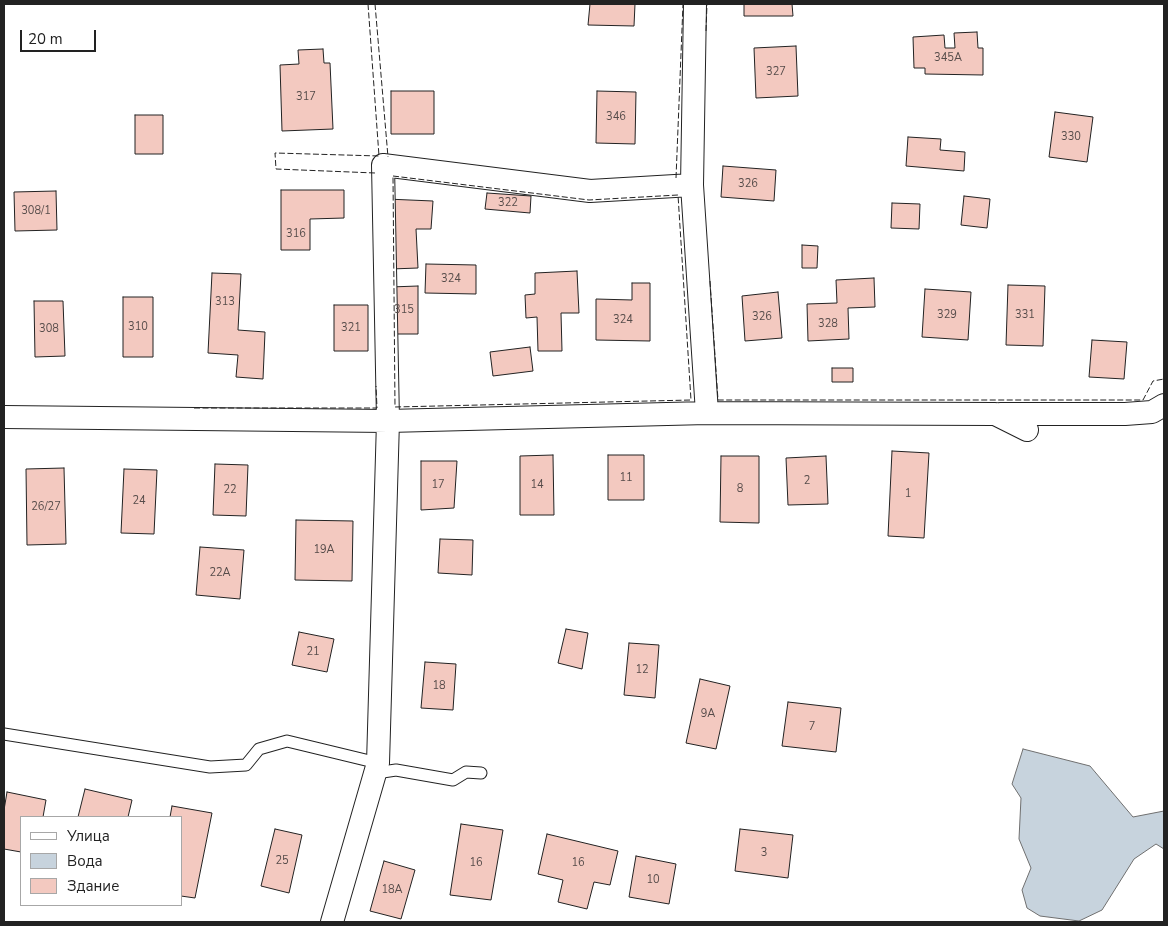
<!DOCTYPE html>
<html>
<head>
<meta charset="utf-8">
<style>
	body { margin:0 }
	#map { position:relative; width:1168px; height:926px; overflow:hidden; background:#fff; font-family:"Nunito Sans",sans-serif }
	canvas { display:block }
	.frame { position:absolute; inset:0; border:5px solid #222; pointer-events:none }
	.legend { position:absolute; left:20px; top:816px; width:162px; height:90px; box-sizing:border-box; background:#fff; border:1px solid #a7a7a7; margin:0; padding:6px 9px; list-style:none; font-size:15px; color:#222 }
	.legend li { display:flex; align-items:center; gap:10px; height:25px }
	.legend b { width:25px; border:1px solid #a7a7a7 }
	.scale { position:absolute; left:20px; top:30px; width:76px; height:22px; box-sizing:border-box; border:2px solid #222; border-top:0; padding-left:6px; font-size:15px; line-height:18px; white-space:nowrap; color:#222; -webkit-text-stroke:4px #fff; paint-order:stroke }
</style>
</head>
<body>
<div id="map">
<canvas width="1168" height="926"></canvas>
<div class="frame"></div>
<ul class="legend">
<li><b style="height:6px;background:#fff"></b>Улица</li>
<li><b style="height:14px;background:#c7d3dd"></b>Вода</li>
<li><b style="height:14px;background:#f3c9c0"></b>Здание</li>
</ul>
<div class="scale">20 m</div>
</div>
<script>
const c = document.querySelector('canvas').getContext('2d');
c.lineJoin = 'round';
function paint(path, color) {
  c.fillStyle = color;
  c.fill(path, 'evenodd');
}
function poly(rows) {
  const path = new Path2D();
  for (const r of rows) {
    path.moveTo(r[0], r[1]);
    for (let i = 2; i < r.length; i += 2) path.lineTo(r[i], r[i + 1]);
  }
  return path;
}
function trace(path, color, width, dash) {
  c.strokeStyle = color;
  c.lineWidth = width;
  c.lineCap = dash ? 'butt' : 'round';
  c.setLineDash(dash || []);
  c.stroke(path);
}
function write(font, color, halo, rows, align = 'center') {
  c.font = font + ' "Nunito Sans",sans-serif';
  c.lineWidth = 4;
  c.setLineDash([]);
  c.textBaseline = 'middle';
  c.strokeStyle = halo;
  c.fillStyle = color;
  for (const [text, x, y, turn = 0] of rows) {
    c.save();
    c.translate(x, y);
    c.rotate((+turn || 0) * Math.PI / 180);
    c.textAlign = isNaN(turn) ? turn : align;
    if (halo) c.strokeText(text, 0, 0);
    c.fillText(text, 0, 0);
    c.restore();
  }
}
const water = poly([
	[1023,749,1090,766,1133,817,1164,811,1164,849,1156,844,1134,859,1102,910,1079,921,1040,916,1027,908,1022,890,1031,868,1019,839,1021,798,1012,784,1023,749]
]);
const building = poly([
	[590,4,635,4,634,26,588,25,590,4],
	[744,4,792,4,793,16,744,16,744,4],
	[977,32,978,48,983,48,983,75,925,74,925,68,914,68,913,37,944,35,945,48,955,48,954,33,977,32],
	[796,46,798,96,756,98,754,48,796,46],
	[323,49,324,63,330,63,333,129,282,131,280,65,299,64,298,50,323,49],
	[391,91,434,91,434,134,391,134,391,91],
	[597,91,636,92,635,144,596,143,597,91],
	[1055,112,1093,117,1087,162,1049,157,1055,112],
	[135,115,163,115,163,154,135,154,135,115],
	[908,137,941,139,940,150,965,152,964,171,906,166,908,137],
	[723,166,776,170,774,201,721,197,723,166],
	[281,190,344,190,344,218,310,219,310,250,281,250,281,190],
	[56,191,57,230,15,231,14,192,56,191],
	[487,193,531,196,530,213,485,209,487,193],
	[964,196,990,199,987,228,961,225,964,196],
	[386,199,433,201,431,229,416,229,418,268,391,269,386,199],
	[892,203,920,204,919,229,891,228,892,203],
	[802,245,818,246,817,268,802,268,802,245],
	[426,264,476,265,476,294,425,293,426,264],
	[577,271,579,313,561,313,562,351,538,351,537,317,526,318,525,295,535,294,535,273,577,271],
	[212,273,241,274,238,330,265,332,263,379,236,377,238,355,208,353,212,273],
	[874,278,875,307,848,308,849,339,808,341,807,304,837,303,836,280,874,278],
	[632,283,650,283,650,341,596,340,596,299,632,300,632,283],
	[1008,285,1045,286,1043,346,1006,345,1008,285],
	[418,286,418,334,390,334,390,287,418,286],
	[925,289,971,292,968,340,922,337,925,289],
	[778,292,782,338,745,341,742,296,778,292],
	[123,297,153,297,153,357,123,357,123,297],
	[34,301,63,301,65,356,35,357,34,301],
	[334,305,368,305,368,351,334,351,334,305],
	[1092,340,1127,342,1124,379,1089,377,1092,340],
	[530,347,533,371,493,376,490,352,530,347],
	[832,368,853,368,853,382,832,382,832,368],
	[892,451,929,453,924,538,888,536,892,451],
	[553,455,554,515,520,515,520,456,553,455],
	[608,455,644,455,644,500,608,500,608,455],
	[721,456,759,456,759,523,720,522,721,456],
	[826,456,828,504,788,505,786,458,826,456],
	[421,461,457,461,454,508,421,510,421,461],
	[215,464,248,465,246,516,213,515,215,464],
	[64,468,66,544,27,545,26,469,64,468],
	[124,469,157,470,154,534,121,533,124,469],
	[296,520,353,521,352,581,295,580,296,520],
	[440,539,473,540,472,575,438,573,440,539],
	[200,547,244,550,240,599,196,595,200,547],
	[566,629,588,633,582,669,558,663,566,629],
	[299,632,334,639,327,672,292,665,299,632],
	[629,643,659,645,655,698,624,695,629,643],
	[425,662,456,664,453,710,421,708,425,662],
	[700,679,730,686,716,749,686,743,700,679],
	[788,702,841,708,836,752,782,746,788,702],
	[85,789,132,800,128,817,78,817,85,789],
	[7,792,46,800,43,817,21,817,21,852,4,849,4,810,7,792],
	[172,806,212,813,195,898,181,896,181,817,170,817,172,806],
	[461,824,503,830,491,900,450,895,461,824],
	[275,829,302,835,289,893,261,886,275,829],
	[740,829,793,835,788,878,735,871,740,829],
	[547,834,618,851,610,885,594,882,587,909,558,902,563,880,538,874,547,834],
	[636,856,676,864,669,904,629,897,636,856],
	[384,861,415,870,401,919,370,911,384,861]
]);
const lane = poly([
	[4,734,210,767,246,765,259,749,287,741,378,763],
	[376,773,396,770,453,780,466,772,481,773]
]);
const street = poly([
	[695,4,692,185,707,413],
	[1000,414,1125,414,1152,412,1164,405],
	[4,417,388,421,707,413,995,414,1027,430],
	[332,922,378,763,388,421,383,165,590,191,692,185]
]);
const fence = poly([
	[368,4,379,156,275,153,276,169,375,173],
	[375,4,388,157],
	[706,31,707,4],
	[393,176,589,200,678,195,691,400,395,407,393,176],
	[676,178,683,4],
	[710,281,718,400,1143,400,1153,381,1164,379],
	[194,408,377,408,376,386]
]);
const numberNames = [
	["345А",948,58],
	["327",776,72],
	["317",306,97],
	["346",616,117],
	["330",1071,137],
	["326",748,184],
	["322",508,203],
	["308/1",36,211],
	["316",296,234],
	["324",451,279],
	["313",225,302],
	["315",404,310],
	["329",947,315],
	["331",1025,315],
	["326",762,317],
	["324",623,320],
	["328",828,324],
	["310",138,327],
	["321",351,328],
	["308",49,329],
	["11",626,478],
	["2",807,481],
	["17",438,485],
	["14",537,485],
	["8",740,489],
	["22",230,490],
	["1",908,494],
	["24",139,501],
	["26/27",46,507],
	["19А",324,550],
	["22А",220,573],
	["21",313,652],
	["12",642,670],
	["18",439,686],
	["9А",708,714],
	["7",812,727],
	["3",764,853],
	["25",282,861],
	["16",476,863],
	["16",578,863],
	["10",653,880],
	["18А",392,890]
];
paint(water, '#c7d3dd');
trace(water, '#6f6f6f', 1);
paint(building, '#f3c9c0');
trace(building, '#222', 1);
trace(lane, '#222', 13);
trace(street, '#222', 24);
trace(lane, '#fff', 11);
trace(street, '#fff', 22);
trace(fence, '#222', 1, [6, 2.5]);
write('11px', '#564c4a', null, numberNames);
</script>
</body>
</html>
